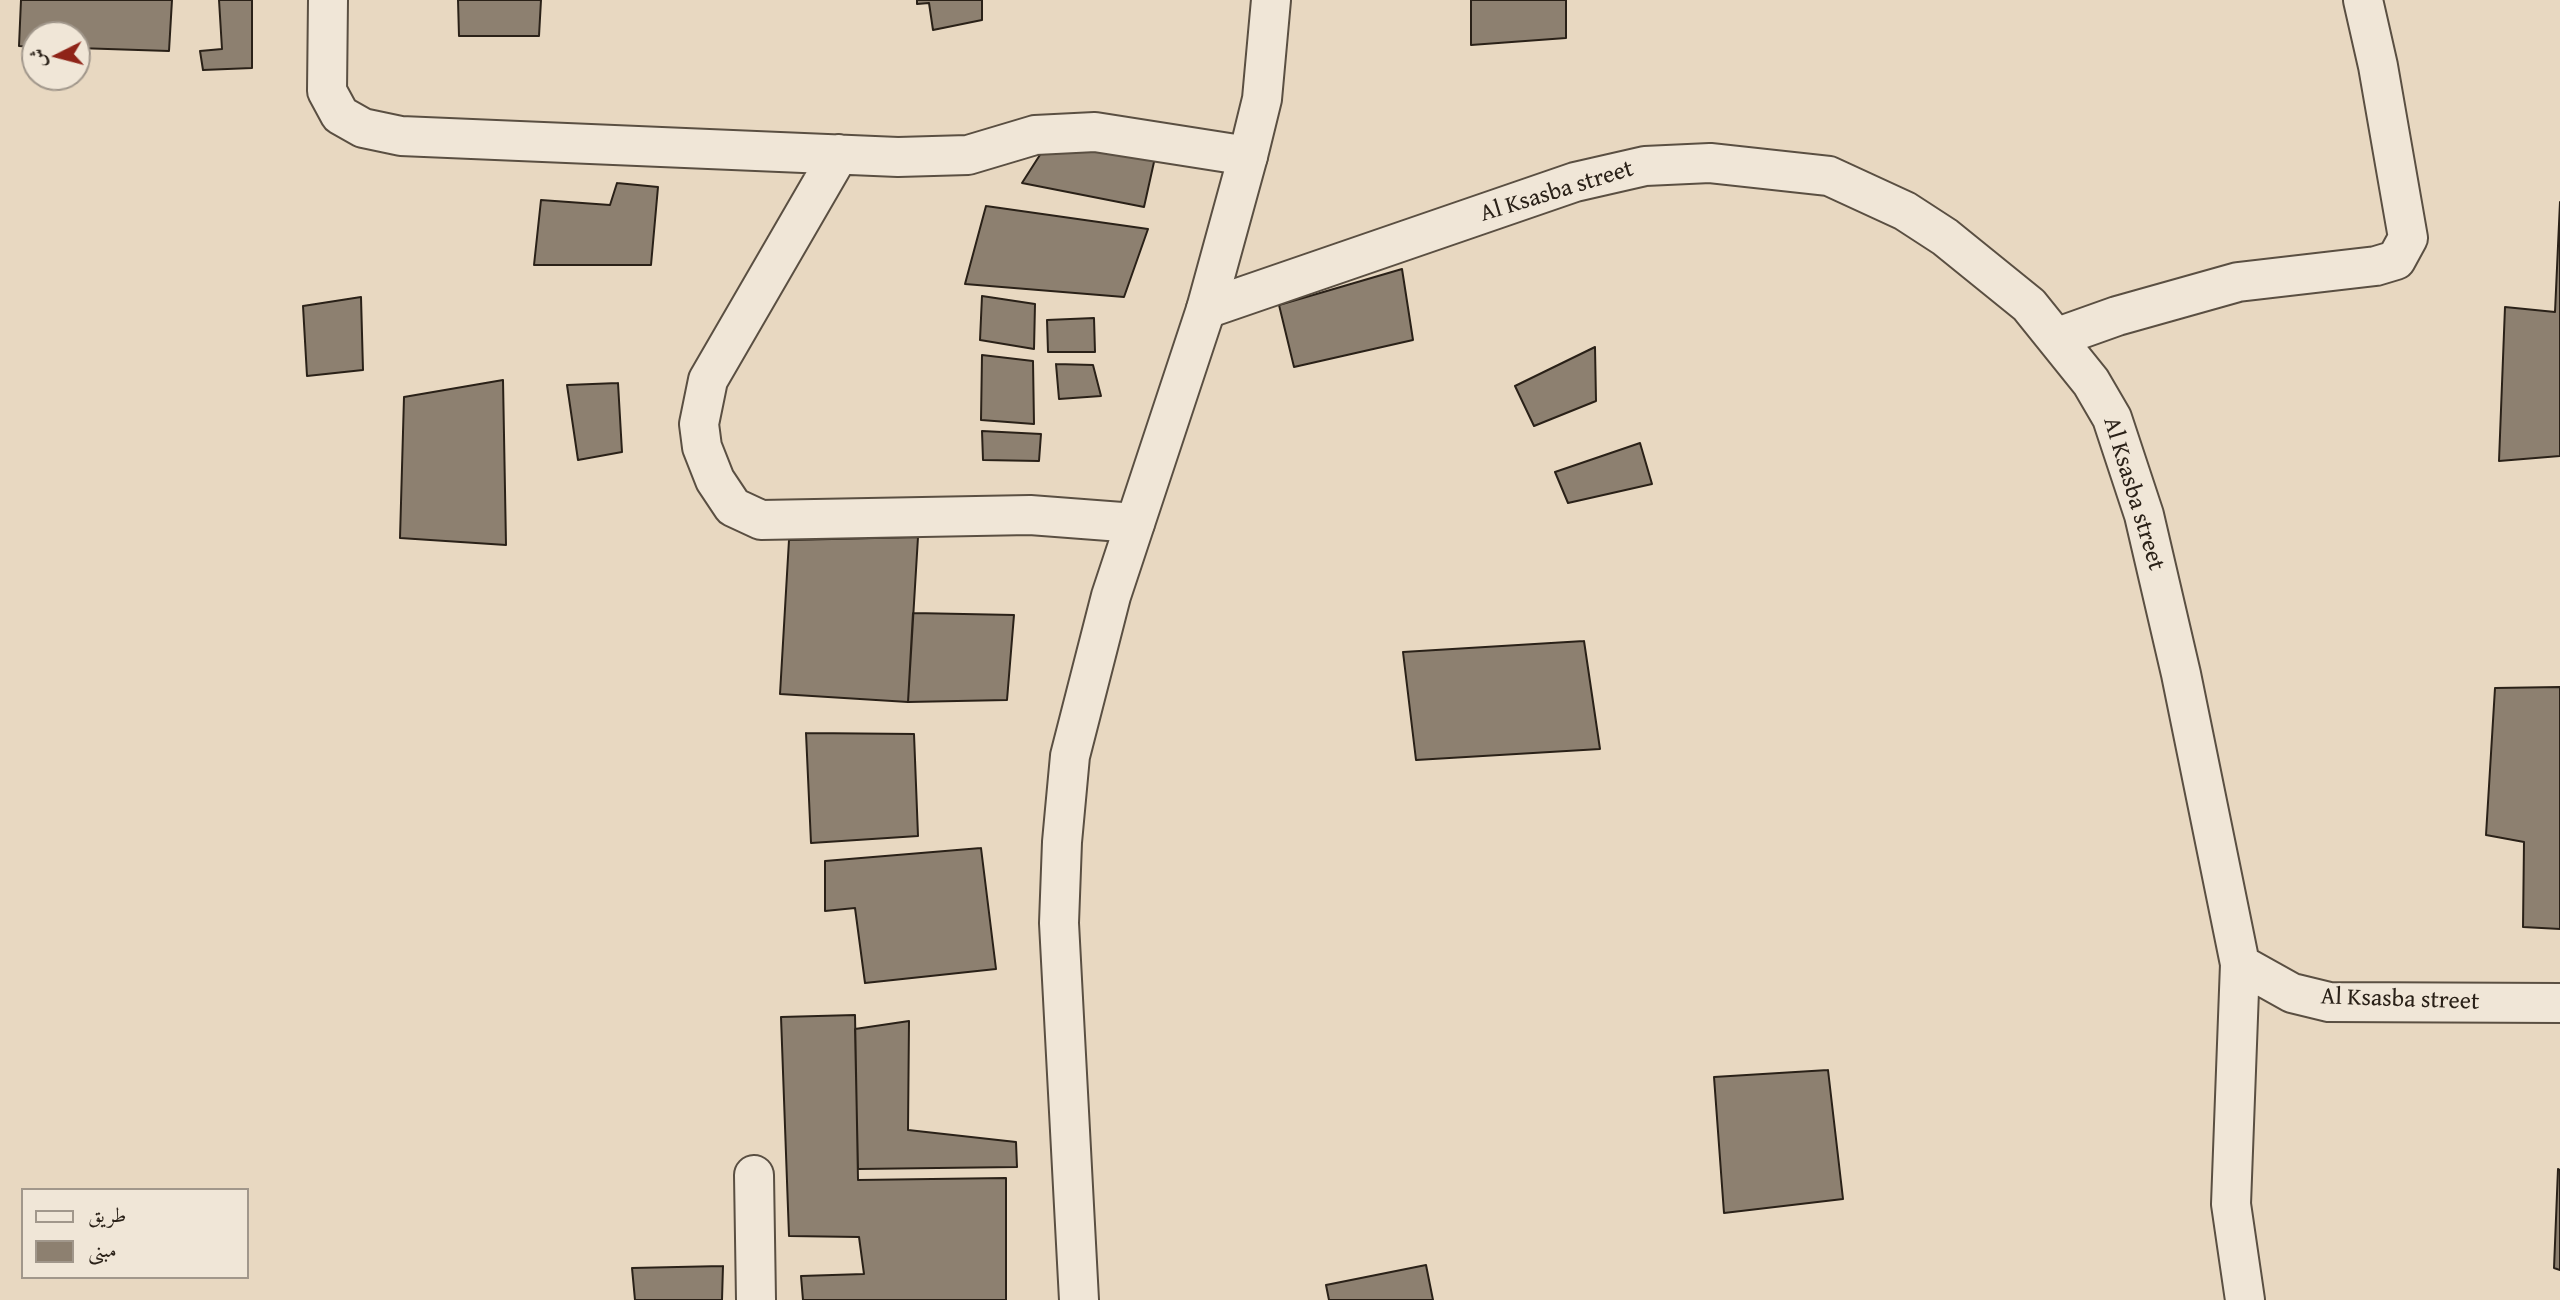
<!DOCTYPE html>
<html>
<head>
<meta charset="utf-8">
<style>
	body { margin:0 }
	#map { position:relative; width:2560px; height:1300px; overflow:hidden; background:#e8d8c1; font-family:"Gentium Book Plus",Amiri,serif }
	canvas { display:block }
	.legend { position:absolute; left:21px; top:1188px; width:228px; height:91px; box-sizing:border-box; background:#f0e6d7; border:2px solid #a1978b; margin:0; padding:9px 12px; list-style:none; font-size:21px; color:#2a2118 }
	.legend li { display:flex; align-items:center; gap:14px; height:35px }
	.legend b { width:35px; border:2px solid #a1978b }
	.north { position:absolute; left:21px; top:21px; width:70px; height:70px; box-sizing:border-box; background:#f0e6d7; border:2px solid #a1978b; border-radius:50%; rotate:264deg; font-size:19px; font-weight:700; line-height:28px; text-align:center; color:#2a2118 }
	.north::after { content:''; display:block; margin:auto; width:24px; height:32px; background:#8f2418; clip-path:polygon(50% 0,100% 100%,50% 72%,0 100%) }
</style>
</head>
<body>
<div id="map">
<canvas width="2560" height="1300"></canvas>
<ul class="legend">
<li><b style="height:9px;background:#f0e6d7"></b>طريق</li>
<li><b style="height:19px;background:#8d8070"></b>مبنى</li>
</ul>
<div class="north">ش</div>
</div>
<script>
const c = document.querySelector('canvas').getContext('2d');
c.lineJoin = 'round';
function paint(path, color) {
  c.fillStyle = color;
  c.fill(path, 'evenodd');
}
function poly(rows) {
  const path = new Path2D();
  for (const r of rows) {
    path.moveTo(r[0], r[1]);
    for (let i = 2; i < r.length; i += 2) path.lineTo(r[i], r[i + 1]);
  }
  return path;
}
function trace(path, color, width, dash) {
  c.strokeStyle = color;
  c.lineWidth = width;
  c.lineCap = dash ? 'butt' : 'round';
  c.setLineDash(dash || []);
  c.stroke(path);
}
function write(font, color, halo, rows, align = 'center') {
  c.font = font + ' "Gentium Book Plus",serif';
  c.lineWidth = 5;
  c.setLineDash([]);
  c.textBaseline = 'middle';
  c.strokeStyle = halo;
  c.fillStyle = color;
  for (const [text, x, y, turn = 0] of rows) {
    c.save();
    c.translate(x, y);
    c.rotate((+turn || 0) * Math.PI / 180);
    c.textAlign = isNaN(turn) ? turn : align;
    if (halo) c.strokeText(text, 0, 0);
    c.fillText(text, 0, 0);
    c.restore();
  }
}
const building = poly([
	[21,0,172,0,169,51,77,48,77,35,35,35,35,47,19,46,21,0],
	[219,0,252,0,252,68,203,70,200,51,222,49,219,0],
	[458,0,541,0,539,36,459,36,458,0],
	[917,0,982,0,982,20,933,30,929,3,917,4,917,0],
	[1471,0,1566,0,1566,38,1471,45,1471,0],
	[1045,147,1156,153,1144,207,1022,183,1045,147],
	[617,183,658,187,651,265,534,265,541,200,610,205,617,183],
	[2560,202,2560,456,2499,461,2505,307,2555,312,2560,202],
	[986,206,1148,229,1124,297,965,284,986,206],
	[1402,269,1413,340,1294,367,1279,305,1402,269],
	[982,296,1035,304,1034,349,980,340,982,296],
	[361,297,363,370,307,376,303,306,361,297],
	[1094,318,1095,352,1048,352,1047,320,1094,318],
	[1595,347,1596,401,1534,426,1515,386,1595,347],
	[982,355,1033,361,1034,424,981,420,982,355],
	[1056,364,1093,365,1101,396,1059,399,1056,364],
	[503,380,506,545,400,538,404,397,503,380],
	[618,383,622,452,578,460,567,385,618,383],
	[982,431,1041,434,1039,461,983,460,982,431],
	[1640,443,1652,484,1568,503,1555,472,1640,443],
	[918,537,908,702,780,694,789,540,918,537],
	[913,613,1014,615,1007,700,908,702,913,613],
	[1584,641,1600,749,1416,760,1403,652,1584,641],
	[2560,687,2560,929,2523,927,2524,842,2486,835,2495,688,2560,687],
	[806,733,914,734,918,836,811,843,806,733],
	[981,848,996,969,865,983,855,908,825,911,825,861,981,848],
	[855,1015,858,1180,1006,1178,1006,1300,803,1300,801,1276,864,1274,859,1237,789,1236,781,1017,855,1015],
	[909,1021,908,1130,1016,1142,1017,1167,858,1169,855,1029,909,1021],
	[1828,1070,1843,1199,1724,1213,1714,1077,1828,1070],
	[2558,1169,2560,1170,2560,1270,2554,1268,2558,1169],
	[1426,1265,1433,1300,1329,1300,1326,1285,1426,1265],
	[723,1266,722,1300,635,1300,632,1268,723,1266]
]);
const minor = poly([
	[328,0,327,91,340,115,363,128,401,136,898,157,968,155,1035,135,1095,132,1248,156],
	[839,154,708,380,699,424,702,447,715,480,733,507,761,520,1030,515,1135,523],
	[1206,309,1575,182,1645,166,1710,163,1829,176,1905,211,1945,237,2029,305,2091,382,2112,418,2144,515,2181,674,2240,964,2292,993,2329,1002,2560,1003],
	[2058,337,2117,316,2238,282,2376,266,2396,260,2408,238,2378,66,2363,0],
	[2240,964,2231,1204,2245,1300],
	[754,1175,756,1300]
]);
const tertiary = poly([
	[1079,1300,1059,923,1062,842,1070,756,1111,596,1206,309,1248,156,1262,99,1271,0]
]);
const streetNames = [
	["Al Ksasba street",1557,192,-17],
	["Al Ksasba street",2133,494,73],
	["Al Ksasba street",2400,1000,2]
];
paint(building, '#8d8070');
trace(building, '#2a2118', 2);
trace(minor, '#5a4f42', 42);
trace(tertiary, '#5a4f42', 42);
trace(minor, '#f0e6d7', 38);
trace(tertiary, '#f0e6d7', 38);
write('24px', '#2a2118', '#f0e6d7', streetNames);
</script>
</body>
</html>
